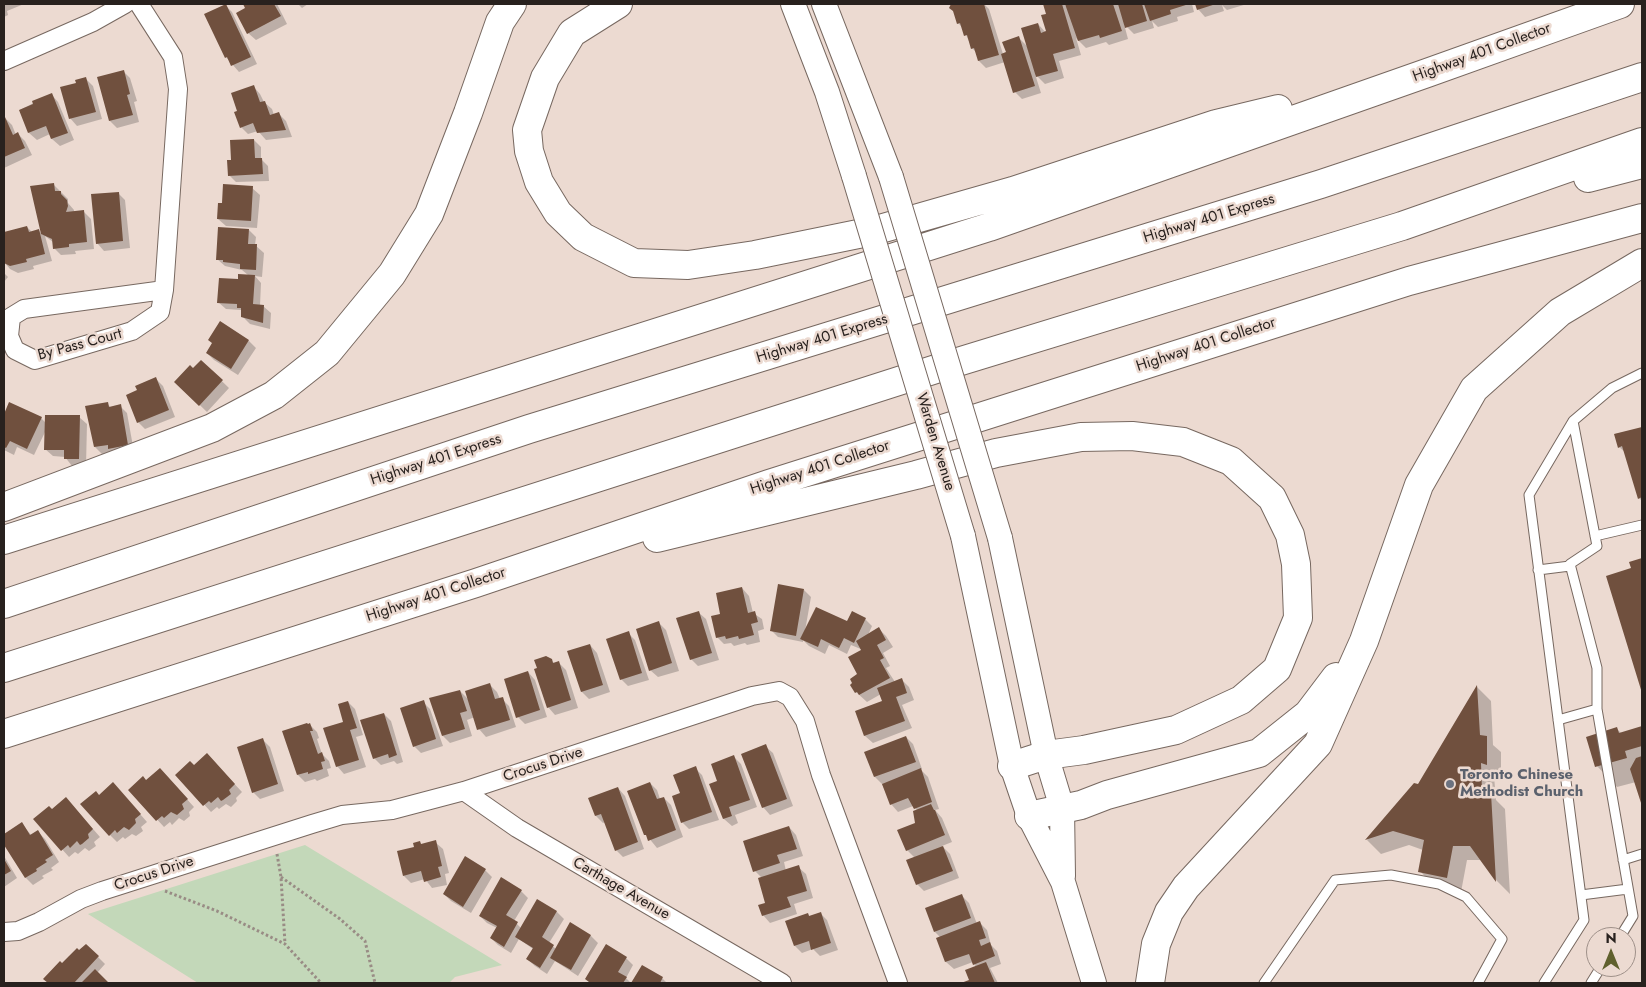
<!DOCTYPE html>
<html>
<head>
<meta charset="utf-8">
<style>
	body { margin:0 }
	#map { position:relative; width:1646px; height:987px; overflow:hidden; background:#ecdad1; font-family:Jost,sans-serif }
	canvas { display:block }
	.frame { position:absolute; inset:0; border:5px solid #28211e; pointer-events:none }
	.north { position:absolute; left:1586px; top:927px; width:50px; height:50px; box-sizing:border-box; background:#ecdad1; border:1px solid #9e9089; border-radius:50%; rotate:0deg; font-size:14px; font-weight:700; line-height:20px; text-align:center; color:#28211e }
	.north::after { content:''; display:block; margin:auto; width:18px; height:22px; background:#60602d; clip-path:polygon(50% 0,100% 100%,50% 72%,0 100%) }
</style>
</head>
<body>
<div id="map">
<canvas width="1646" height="987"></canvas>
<div class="frame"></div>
<div class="north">N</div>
</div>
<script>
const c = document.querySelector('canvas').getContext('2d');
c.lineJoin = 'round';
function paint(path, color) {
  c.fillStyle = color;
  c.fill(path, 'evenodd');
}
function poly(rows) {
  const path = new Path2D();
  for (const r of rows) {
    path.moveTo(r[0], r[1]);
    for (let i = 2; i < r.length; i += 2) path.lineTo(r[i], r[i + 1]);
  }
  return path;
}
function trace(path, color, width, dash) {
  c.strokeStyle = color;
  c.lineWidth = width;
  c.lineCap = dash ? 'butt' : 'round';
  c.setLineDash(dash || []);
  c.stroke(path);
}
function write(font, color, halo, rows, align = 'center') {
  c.font = font + ' Jost,sans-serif';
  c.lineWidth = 5;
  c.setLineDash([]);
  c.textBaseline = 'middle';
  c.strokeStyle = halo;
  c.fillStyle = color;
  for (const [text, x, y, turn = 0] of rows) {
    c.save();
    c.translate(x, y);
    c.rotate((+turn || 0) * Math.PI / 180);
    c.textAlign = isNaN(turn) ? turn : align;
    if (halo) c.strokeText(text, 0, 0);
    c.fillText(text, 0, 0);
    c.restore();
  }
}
const green = poly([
	[305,845,502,965,455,977,449,983,198,983,88,914]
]);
const shadow = poly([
	[4,4,24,4,7,11,8,15,4,17],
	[244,4,277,4,287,24,256,40,248,33,238,14,247,9],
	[298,4,308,4,302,8],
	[953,4,984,4,989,9,1003,54,1007,53,1019,38,1028,47,1038,24,1048,35,1048,14,1045,4,1064,4,1068,8,1067,4,1192,4,1194,12,1177,17,1178,21,1158,27,1152,21,1154,28,1134,34,1124,24,1128,39,1109,45,1106,42,1086,48,1076,38,1081,55,1059,61,1064,78,1045,84,1035,74,1041,93,1022,99,1015,92,1005,62,986,68,979,61,977,53,972,48,963,28,958,23,955,13,951,8],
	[1196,4,1247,4,1227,10,1222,5,1224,11,1205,17,1198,9],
	[225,5,232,12,257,64,239,72,226,57],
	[123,71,130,78,137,101,134,102,139,122,117,128,110,121],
	[86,79,93,86,102,119,77,126,70,118],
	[253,86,260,94,264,102,272,109,274,115,279,114,286,121,292,137,266,140,258,131,248,134,241,127],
	[51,94,58,102,74,140,60,146,52,139,50,134,37,140,29,133,20,110],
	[5,118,12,125,16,135,18,134,25,141,32,155,4,168],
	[254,140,261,147,261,159,268,166,269,181,236,182,229,175],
	[53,184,68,199,68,203,74,210,74,213,84,212,91,219,94,249,75,251,76,254,61,255,54,248,53,242,45,236,52,261,33,266,34,269,18,273,10,269,4,262,4,235,27,227,32,232,39,231,43,235,32,187],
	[252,188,260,195,257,228,226,226,218,219,223,204],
	[118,193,125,200,130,248,104,251,97,243],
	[249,230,256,237,255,245,264,253,262,277,255,276,261,283,260,306,263,306,271,313,270,329,250,324,242,316,241,310,226,309,218,302,239,281,248,275,242,270,225,266,217,259],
	[4,273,8,277,4,282],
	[249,341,256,348,238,375,214,360,207,353],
	[201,361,229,388,207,412,176,382,193,370],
	[156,379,163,386,175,417,145,429,138,422,139,391],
	[107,403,111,408,120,406,127,413,134,452,102,454,95,447],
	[10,404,41,418,46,423,79,417,87,424,86,466,72,466,65,457,53,456,45,449,46,430,34,455,17,447,14,455,4,450,4,418],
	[1642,428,1642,501,1639,498,1626,453,1619,447,1615,434],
	[1642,559,1642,690,1608,576,1633,569,1631,563],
	[742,588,749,596,753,613,762,619,764,629,758,631,760,642,747,645,745,643,734,646,731,643,724,644,717,637,722,615],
	[804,590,811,597,805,631,865,619,872,626,868,635,879,629,886,636,893,647,883,653,890,666,886,668,895,682,902,680,909,687,914,700,902,705,912,728,873,743,865,736,856,712,884,701,881,694,867,702,856,692,863,650,851,645,847,654,829,645,825,654,809,646,803,640,803,642,778,637,771,630],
	[698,612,706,619,719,660,698,666,691,659],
	[659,623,666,630,679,671,658,677,650,670],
	[628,633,635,640,649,680,628,686,621,679],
	[590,645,597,653,610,692,589,699,582,692,569,652],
	[551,660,555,664,559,663,566,670,578,708,555,715,548,707],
	[528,672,535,680,547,717,525,724,518,717],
	[490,685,497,692,500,699,502,699,509,706,516,727,486,737,479,729,475,717,467,720,472,736,450,743,443,736,460,691,469,700],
	[1477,687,1491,701,1493,745,1501,752,1501,778,1494,776,1496,800,1505,809,1510,894,1497,881,1482,860,1467,860,1461,892,1434,886,1420,871,1423,850,1409,845,1381,854,1367,840,1415,785,1419,785],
	[348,702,355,709,363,735,356,737,366,767,344,774,337,766],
	[423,702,430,709,443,746,421,753,414,746],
	[384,714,391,721,403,762,397,764,394,761,381,765,374,758],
	[310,725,317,732,319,738,317,739,322,754,329,761,331,768,327,769,329,776,317,781,315,779,305,782,298,775],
	[1642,728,1642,803,1636,782,1617,787,1597,766,1617,729,1622,734],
	[906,737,913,744,922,769,920,769,928,777,939,809,935,810,942,818,952,842,942,846,950,854,959,878,924,891,917,884,915,858,907,850,916,823,917,810,913,806,898,812,891,804,882,784,875,777,866,752],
	[263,740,270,747,284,791,260,799,253,792],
	[765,746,773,753,793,806,770,815,763,807],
	[734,757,741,764,757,807,735,815,738,823,732,826,724,819,711,785,719,782],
	[214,762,242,792,236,798,237,801,231,807,226,804,219,809,217,807,211,812,177,775,194,767],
	[695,768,702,775,719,820,689,829,682,822,681,794],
	[167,777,194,807,189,812,190,816,184,821,179,818,172,825,170,822,164,827,130,790,146,782],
	[650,783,657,790,660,799,664,798,671,805,683,837,657,848,648,837],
	[618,788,625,796,644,849,623,857,616,850,605,822,603,823,596,816,590,799],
	[120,791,147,822,141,827,143,831,136,836,132,834,125,839,123,837,117,842,110,835,99,796],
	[73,806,100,837,94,842,96,846,89,851,85,848,78,854,75,852,69,857,35,819,52,811],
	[22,824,32,836,38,832,45,839,59,862,51,868,53,870,42,876,44,878,33,885,26,878,4,842,4,835],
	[789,827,796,835,803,856,784,862,786,871,798,867,806,874,813,898,794,904,797,914,770,923,763,915,767,903,762,878,755,871],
	[435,842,443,849,449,873,445,874,447,885,432,888,425,879,411,883,404,876,420,843,422,845],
	[4,856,17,878,4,887],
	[485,870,492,877,471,913,451,901,444,894],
	[521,891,528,898,514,921,521,928,538,901,557,912,564,919,549,943,556,949,571,924,591,936,598,943,578,976,555,961,547,974,535,966,527,959,533,949,519,939,511,953,498,945,491,938,497,928,487,923,480,916],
	[961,895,969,903,977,924,980,923,987,930,991,945,997,951,1001,964,990,968,998,983,964,983,971,981,976,967,973,962,954,969,946,962,938,939,941,938,935,932],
	[820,913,827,920,838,950,820,956,813,949,802,953,795,946,808,914,810,917],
	[86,945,105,964,97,973,107,983,49,983,45,979,79,952],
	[626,958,633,965,626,978,631,983,590,983],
	[642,966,662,978,667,983,633,983]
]);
const building = poly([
	[226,4,251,57,231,66,227,57,225,58,204,14],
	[243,4,274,4,281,16,247,34,236,13,245,8],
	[951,4,984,4,999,55,978,61,974,48,971,49,967,35,964,36,960,23,957,24,953,11,949,8],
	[1043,4,1062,4,1075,48,1053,54,1058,71,1036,77,1021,28,1038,23,1041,33,1046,31,1041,15,1046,14],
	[1065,4,1113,4,1122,31,1100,38,1099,35,1078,41],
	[1118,4,1142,4,1147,21,1125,28],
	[1144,4,1189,4,1170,10,1171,14,1150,21],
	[1195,4,1216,4,1197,10],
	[1019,36,1035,86,1013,93,1001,54,1006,52,1002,42],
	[124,70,130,94,127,95,133,115,109,121,97,77],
	[86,77,96,112,69,119,60,87,76,83,75,80],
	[254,85,260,102,265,101,270,115,279,112,286,130,257,133,253,123,240,128,234,112,237,111,231,93],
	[52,93,68,133,51,139,46,126,28,133,19,110,33,104,32,101],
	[4,117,5,117,13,135,18,132,25,148,4,157],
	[254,139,255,158,262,158,263,174,228,176,227,160,231,160,230,140],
	[54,183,55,191,61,191,61,194,67,200,68,206,66,212,84,210,87,242,69,244,69,247,53,249,52,239,41,234,30,186],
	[223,184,253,186,251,221,217,219,218,203,222,203],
	[119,192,123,241,96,244,91,194],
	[27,226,29,232,39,229,45,254,26,259,27,262,10,266,4,263,4,232],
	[218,227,249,229,248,244,257,244,256,270,240,269,240,264,223,262,223,260,216,260],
	[238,274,255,275,253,304,264,305,263,323,241,317,241,308,237,308,237,304,217,303,219,278,238,279],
	[220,321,249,340,231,369,206,353,212,343,208,340],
	[201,360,223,380,199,406,174,382,190,365,193,368],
	[156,377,169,410,137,423,126,395,137,390,135,386],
	[9,402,42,417,27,449,10,441,6,448,4,447,4,414],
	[108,402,109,407,121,404,128,445,108,449,108,445,94,447,85,406],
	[45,415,80,415,79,459,64,459,64,450,44,450],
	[1642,427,1642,497,1638,499,1622,446,1618,448,1614,434],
	[1642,558,1642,693,1606,576,1631,568,1629,562],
	[778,584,804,589,796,636,770,631],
	[742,587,748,613,755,611,758,622,751,624,754,635,739,639,738,636,726,639,725,636,716,638,711,616,720,614,716,593],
	[816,607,847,621,852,611,866,618,854,643,844,638,839,648,821,639,818,647,800,639],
	[699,611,712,653,690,660,676,618],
	[659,621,672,663,649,671,636,629],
	[879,627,886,640,877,645,884,658,880,660,890,678,859,695,857,692,855,693,850,685,852,683,850,679,857,674,848,657,861,650,856,641],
	[629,631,642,673,620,680,606,639],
	[590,644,603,685,581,692,567,651],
	[546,656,552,659,553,663,559,661,571,700,547,708,534,669,537,668,534,660],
	[528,671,540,710,516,718,504,679],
	[902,678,907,693,896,697,905,721,864,736,855,711,882,701,877,688],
	[490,683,495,699,503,697,510,720,477,730,465,691],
	[1477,685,1480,735,1487,736,1487,765,1481,763,1482,791,1491,793,1496,882,1470,846,1453,846,1447,878,1418,872,1424,840,1393,831,1365,840,1414,783,1418,784],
	[460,690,467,711,460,713,465,729,442,736,429,698],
	[424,700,436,739,413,747,400,708],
	[348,701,357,728,350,730,359,760,336,767,323,728,343,722,338,704],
	[384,713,397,755,389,758,388,754,373,759,360,720],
	[307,723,308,724,310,723,313,731,310,731,318,754,322,752,325,761,321,762,323,769,308,774,308,772,297,775,282,731],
	[1642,726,1642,746,1625,751,1627,758,1595,767,1586,737,1617,727,1619,733],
	[906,736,916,762,874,777,864,752],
	[263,738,278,784,252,793,237,747],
	[766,744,787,799,762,808,741,754],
	[207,753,235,784,229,790,231,794,223,800,221,801,218,797,211,803,209,801,203,806,175,775,190,761,194,765],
	[734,755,750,800,729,807,732,816,723,819,709,784,717,781,711,764],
	[1642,756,1642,806,1630,769,1636,758],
	[696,766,712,812,681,823,672,796,680,793,673,775],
	[160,768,188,799,182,804,184,809,177,815,171,812,164,818,162,816,156,821,128,790,143,776,146,780],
	[921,768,932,802,914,809,908,798,890,805,882,784],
	[113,782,141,814,135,819,136,823,129,830,124,827,117,833,115,830,109,836,80,804,96,791,99,795],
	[650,782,657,799,664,797,676,830,648,841,646,835,644,835,627,791],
	[618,787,638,842,615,851,601,814,595,816,588,798],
	[66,797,93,829,88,834,89,838,82,844,80,845,77,841,70,848,68,845,61,851,33,819,49,806,52,809],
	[931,804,934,810,935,810,945,835,906,851,897,830,915,823,913,811],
	[22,822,30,835,38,830,53,855,45,860,47,862,36,869,37,871,25,878,4,845,4,834],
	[789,826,797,849,777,855,780,863,753,872,743,841],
	[436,840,442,866,438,867,441,877,424,882,421,871,403,876,397,851,414,847,413,843,420,841,421,844],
	[943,846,953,871,916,885,906,860],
	[465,856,486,869,463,907,443,894],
	[4,859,11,871,4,875],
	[799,865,807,891,787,897,791,907,762,916,758,905,765,903,758,878],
	[501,877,522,890,506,915,518,922,504,947,490,938,497,926,479,916],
	[962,894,971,918,934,932,925,908],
	[537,899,557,911,542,937,554,945,540,968,526,959,533,948,515,937],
	[821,912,831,943,811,950,809,941,794,946,785,921,808,913,809,916],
	[980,921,986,938,979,940,981,946,990,942,995,956,973,965,969,954,945,962,936,938],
	[570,922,591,935,571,970,550,958],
	[86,944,99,956,74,983,48,983,43,979,60,961,62,963,77,948,79,950],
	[606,944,627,957,618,972,627,977,623,983,589,983,589,982,585,979],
	[986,962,995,983,961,983,969,980,965,970],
	[642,965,663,977,660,983,631,983],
	[95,969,109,983,81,983]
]);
const path = poly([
	[277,854,281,877,285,944],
	[281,877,340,919,365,941,375,983],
	[165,891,217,911,285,944,321,983]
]);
const lane = poly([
	[1595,536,1642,525],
	[1538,570,1570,566],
	[1558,720,1597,709],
	[1623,860,1642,854],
	[1581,895,1628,889],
	[1620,937,1633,916,1597,709,1597,668,1570,564,1597,546,1573,421,1612,388,1642,373],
	[1264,983,1335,880,1391,875,1439,884,1466,897,1502,939,1478,983],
	[1544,983,1584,920,1529,495,1573,421],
	[1591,983,1601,967]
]);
const street = poly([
	[139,4,173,57,178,89,164,290,160,312,132,331,35,360,15,350,9,336,11,317,24,309,164,290],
	[4,61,93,22,125,4],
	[464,791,517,828,782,983],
	[4,932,18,931,39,922,81,899,102,891,312,824,342,815,392,810,464,791,752,696,779,691,790,697,805,721,821,775,898,983]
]);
const secondary = poly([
	[793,4,827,92,854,176],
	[824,4,891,177],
	[963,536,1012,766,1029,816,1063,882,1094,983],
	[1000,538,1046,755,1062,808,1063,876]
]);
const highway = poly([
	[618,4,572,33,545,78,527,130,529,151,539,182,558,213,583,237,634,263,688,265,755,255,873,231,1013,191,1216,124,1278,109],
	[1588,178,1642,164],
	[4,507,212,428,274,395,327,353,392,274,429,214,468,113,500,22,512,4],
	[657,538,916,475,996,453,1081,437,1132,436,1183,442,1231,461,1272,498,1290,535,1296,564,1298,618,1277,669,1241,700,1176,730,1084,750,1046,755,1012,766],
	[4,540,989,227,1427,73,1620,4],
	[4,604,529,429,1321,184,1642,77],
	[4,668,961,361,1402,226,1642,142],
	[4,734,476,583,769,484,1409,281,1642,218],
	[1029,816,1081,805,1107,795,1259,753,1308,714,1336,677],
	[1150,983,1156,944,1169,912,1186,887,1318,744,1364,641,1419,485,1474,389,1560,312,1642,263]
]);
const secondaryBridge = poly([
	[854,176,963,536],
	[891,177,1000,538]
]);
const markers = [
	[1450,784,5,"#6b7280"]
];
const streetNames = [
	["Highway 401 Collector",1482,53,-20],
	["Highway 401 Express",1209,219,-17],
	["Highway 401 Express",822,339,-17],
	["By Pass Court",80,345,-15],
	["Highway 401 Collector",1206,345,-18],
	["Warden Avenue",935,442,73],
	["Highway 401 Express",436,460,-18],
	["Highway 401 Collector",820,468,-18],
	["Highway 401 Collector",436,595,-18],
	["Crocus Drive",543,765,-18],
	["Crocus Drive",154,874,-18],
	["Carthage Avenue",621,889,30]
];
const worshipNames = [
	["Toronto Chinese",1460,775],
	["Methodist Church",1460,792]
];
paint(green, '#c3d8b9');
paint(shadow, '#0003');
paint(building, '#70503e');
trace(lane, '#776860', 11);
trace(street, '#776860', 20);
trace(secondary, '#776860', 26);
trace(highway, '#776860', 30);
trace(path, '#998c85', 3, [2.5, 2.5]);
trace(lane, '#fff', 9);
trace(street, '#fff', 18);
trace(secondary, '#fff', 24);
trace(highway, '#fff', 28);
trace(secondaryBridge, '#776860', 26, []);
trace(secondaryBridge, '#fff', 24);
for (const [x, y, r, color] of markers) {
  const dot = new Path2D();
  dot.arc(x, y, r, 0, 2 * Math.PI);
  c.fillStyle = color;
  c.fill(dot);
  trace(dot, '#ecdad1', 2);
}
write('15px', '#28211e', '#ecdad1', streetNames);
write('bold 15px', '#5b616d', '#ecdad1', worshipNames, 'left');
</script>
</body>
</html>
